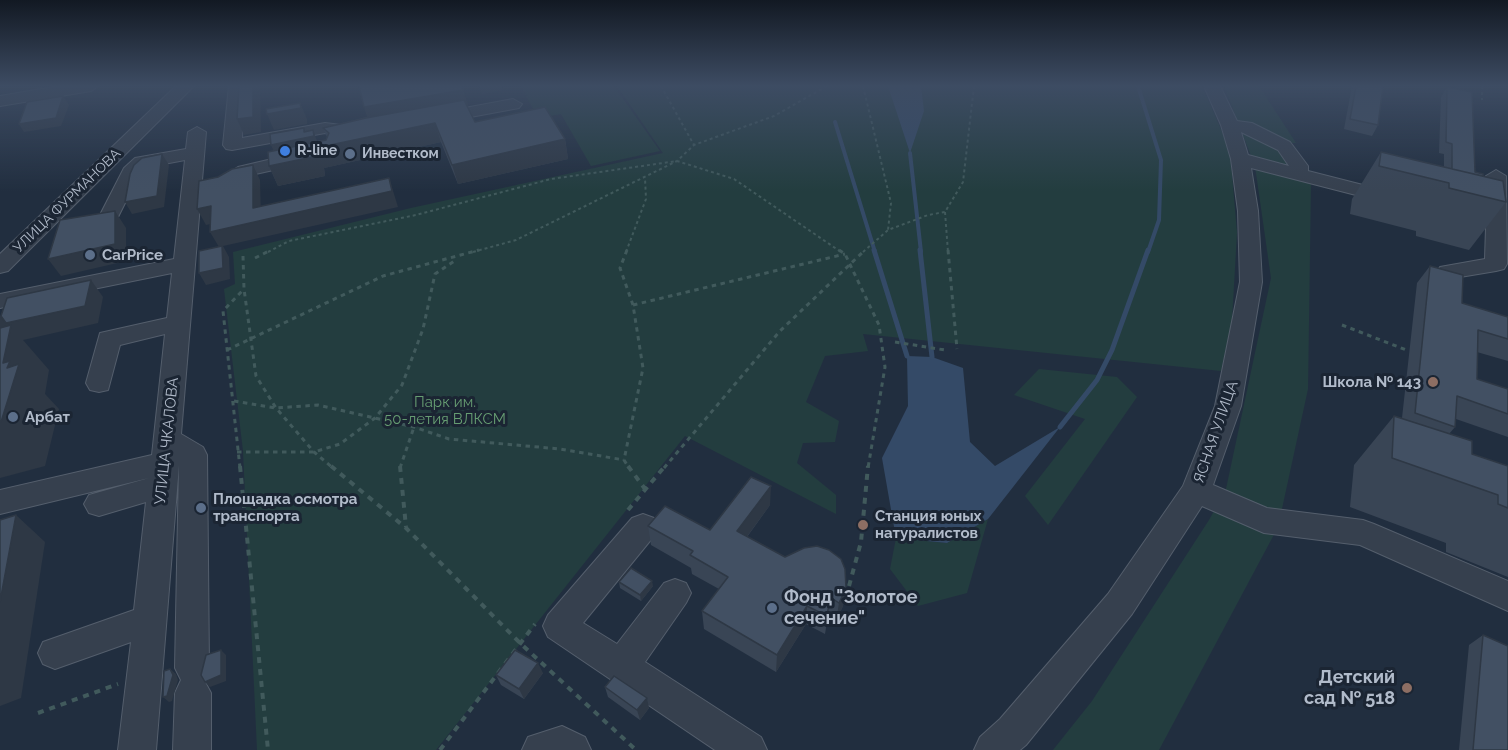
<!DOCTYPE html>
<html>
<head>
<meta charset="utf-8">
<style>
	body { margin:0 }
	canvas { display:block; background:#212e3f }
</style>
</head>
<body>
<canvas width="1508" height="750"></canvas>
<script>
const c = document.querySelector('canvas').getContext('2d');
c.lineJoin = 'round';
function paint(path, color) {
  c.fillStyle = color;
  c.fill(path, 'evenodd');
}
function poly(rows) {
  const path = new Path2D();
  for (const r of rows) {
    path.moveTo(r[0], r[1]);
    for (let i = 2; i < r.length; i += 2) path.lineTo(r[i], r[i + 1]);
  }
  return path;
}
function trace(path, color, width, dash) {
  c.strokeStyle = color;
  c.lineWidth = width;
  c.lineCap = dash ? 'butt' : 'round';
  c.setLineDash(dash || []);
  c.stroke(path);
}
function write(font, color, halo, rows, align = 'center') {
  c.font = font + ' Raleway,sans-serif';
  c.lineWidth = 6;
  c.setLineDash([]);
  c.textBaseline = 'middle';
  c.strokeStyle = halo;
  c.fillStyle = color;
  for (const [text, x, y, turn = 0] of rows) {
    c.save();
    c.translate(x, y);
    c.rotate((+turn || 0) * Math.PI / 180);
    c.textAlign = isNaN(turn) ? turn : align;
    if (halo) c.strokeText(text, 0, 0);
    c.fillText(text, 0, 0);
    c.restore();
  }
}
const green = poly([
	[521,86,614,86,660,151,591,166,561,114,538,118],
	[617,86,1202,86,1230,150,1237,233,1232,320,1221,371,863,334,868,351,825,356,806,402,839,421,835,442,803,443,797,463,836,495,836,514,685,436,436,750,257,750,243,451,224,289,235,284,233,252,411,208,663,153],
	[1224,86,1259,86,1296,143,1277,143,1294,179,1311,183,1308,389,1278,527,1159,750,1053,750,1092,701,1209,520,1226,489,1271,278,1255,166],
	[1039,369,1117,377,1137,397,1048,525,1025,496,1085,419,1014,395],
	[988,519,967,593,918,606,890,569,896,538,947,543]
]);
const water = poly([
	[888,86,921,86,924,111,910,153],
	[907,356,932,357,963,368,970,442,995,466,1060,427,988,519,947,543,896,538,882,458,908,406]
]);
const streamFar1 = poly([
	[1138,86,1161,160,1159,220,1148,252],
	[835,122,875,252],
	[910,153,921,252]
]);
const stream = poly([
	[874,250,907,356],
	[920,250,932,357],
	[1060,427,1097,380,1112,350,1148,250]
]);
const pathFar2 = poly([
	[661,86,694,145],
	[863,86,891,203,888,230],
	[1482,86,1482,100],
	[945,212,948,252],
	[268,252,289,241,416,215,551,179,677,161,734,179,841,252],
	[473,252,516,240,677,161,694,145,774,116,827,86],
	[626,252,646,199,645,178],
	[863,252,888,230,928,215,945,212,963,182,974,86]
]);
const pathFar1 = poly([
	[627,250,620,268,633,305,643,368,624,460,629,468],
	[839,250,845,254,879,325,885,367,868,468],
	[948,250,957,349],
	[243,256,244,289,256,376,276,408,314,452,333,468],
	[255,258,271,250],
	[633,305,845,254],
	[1342,325,1409,351],
	[895,342,945,350],
	[227,350,383,276,479,250],
	[234,401,276,408,318,405,414,427,449,439,560,449,624,460],
	[237,452,314,452,340,444,375,418,402,385,423,329,435,274,456,260],
	[240,468,223,311,244,289],
	[400,468,414,427],
	[664,468,780,331,865,250]
]);
const path = poly([
	[240,466,268,750],
	[331,466,406,528,520,643,636,750],
	[400,466,406,527],
	[628,466,645,489],
	[628,510,665,466],
	[849,586,861,542,868,466],
	[38,713,118,684],
	[440,750,535,624]
]);
const minor = poly([
	[59,86,99,86,91,91,0,106,0,96,59,86],
	[176,86,194,86,8,271,0,273,0,254,176,86],
	[229,86,245,86,242,138,325,123,357,127,366,132,357,137,325,133,232,150,226,149,223,145,229,86],
	[1204,86,1220,86,1237,121,1252,123,1290,142,1308,166,1308,171,1398,194,1401,198,1398,202,1391,204,1251,168,1258,211,1262,282,1241,406,1213,485,1267,508,1363,520,1374,524,1508,581,1508,611,1360,545,1264,533,1202,506,1132,614,1026,745,1020,750,974,750,980,737,1000,719,1108,594,1183,486,1215,406,1240,282,1238,211,1231,159,1221,125,1204,86],
	[1241,132,1278,150,1289,166,1248,155,1241,132],
	[513,99,522,104,519,108,438,123,429,118,438,113,513,99],
	[197,127,206,132,181,434,203,447,207,455,209,668,204,680,211,693,211,750,173,750,175,693,181,680,175,668,179,465,156,750,118,750,131,642,55,669,43,664,38,653,43,642,134,610,146,502,99,516,89,513,84,504,89,495,149,478,0,514,0,490,152,455,165,334,120,345,108,390,99,392,90,390,86,383,100,333,167,318,172,273,0,308,0,294,174,259,185,160,148,167,139,175,118,217,104,217,101,213,124,168,135,158,186,149,188,132,197,127],
	[302,152,309,154,311,158,309,162,251,175,224,189,214,183,238,167,302,152],
	[1496,170,1506,176,1507,264,1504,269,1496,271,1448,279,1440,277,1437,272,1440,267,1485,259,1486,228,1448,218,1445,214,1448,210,1455,208,1486,215,1486,176,1496,170],
	[643,514,654,518,658,527,654,536,583,623,617,644,664,583,675,579,686,583,691,593,686,603,645,662,761,737,767,750,715,750,548,637,543,626,548,615,632,518,643,514],
	[562,726,585,737,591,750,522,750,528,737,562,726]
]);
const wall = poly([
	[1352,86,1383,86,1378,125,1372,136,1344,129],
	[387,87,468,105,466,105,475,122,565,139,568,159,458,184,441,142,324,168,325,176,278,186,269,166,273,151,304,128,306,131,317,141,326,140,327,137,323,128,367,117],
	[1447,87,1475,172,1483,176,1506,202,1469,250,1416,236,1416,231,1350,214,1352,199,1381,152,1444,167,1444,154,1439,153,1441,97],
	[1430,266,1462,303,1508,317,1508,361,1477,352,1477,379,1508,389,1508,437,1456,419,1455,427,1449,434,1472,454,1508,466,1508,577,1446,552,1446,543,1350,507,1354,465,1394,416,1402,418,1417,283],
	[770,505,747,537,846,588,843,606,836,621,828,615,825,634,806,624,776,672,704,629,702,611,719,589,692,574,691,568,651,545,648,526,710,530],
	[619,582,653,586,641,601,620,588],
	[1483,635,1508,750,1459,750,1469,645],
	[543,673,524,699,501,685,496,675],
	[605,687,647,698,649,708,640,720,608,697]
]);
const shadedWall = poly([
	[253,86,260,86,261,132,244,135,237,119],
	[386,86,387,86,391,102,463,90,468,105,369,123,364,107],
	[479,86,502,86,503,90,481,94],
	[63,96,69,105,61,126,24,132,19,124],
	[300,103,307,119,307,124,274,130,267,114],
	[435,123,441,142,324,168,325,176,278,186,269,166,316,148],
	[304,128,308,137,313,130,317,141,318,146,276,156,271,145,304,132],
	[565,139,568,159,458,184,452,165],
	[162,154,169,165,164,207,132,214,125,202],
	[253,165,260,180,261,220,389,178,398,207,223,246,229,257,230,279,206,285,199,273,219,247,210,232,253,208],
	[211,206,219,222,206,225,197,209],
	[115,211,126,228,126,261,61,276,48,259],
	[91,280,103,297,98,323,23,340,49,370,45,394,59,409,45,466,0,478,0,422,3,363,0,335,0,316],
	[771,486,770,505,737,550,737,531],
	[16,515,45,542,21,698,0,706,0,602],
	[652,581,653,586,641,601,640,595],
	[846,588,843,606,836,621,839,603],
	[807,606,806,624,776,672,777,655],
	[221,650,226,655,226,681,210,687,205,682],
	[538,663,543,673,524,699,519,689],
	[170,669,176,674,178,680,172,701,169,702,163,697],
	[647,698,649,708,640,720,637,710]
]);
const building = poly([
	[239,86,253,86,253,117,237,119,239,86],
	[359,86,386,86,386,87,392,86,462,86,463,90,364,107,359,86],
	[1356,86,1383,86,1378,125,1350,119,1356,86],
	[1447,87,1472,92,1475,172,1483,174,1483,176,1452,169,1452,144,1446,142,1447,87],
	[63,96,56,118,19,124,27,102,63,96],
	[464,100,475,122,545,107,565,139,452,165,435,123,316,148,317,156,269,166,268,152,326,140,329,133,323,128,366,118,464,100],
	[300,103,301,108,267,114,266,109,300,103],
	[304,128,304,132,313,130,314,136,271,145,270,134,304,128],
	[1381,152,1503,181,1506,202,1449,188,1449,183,1379,166,1381,152],
	[162,154,157,196,125,202,130,174,134,165,142,158,162,154],
	[253,165,253,208,389,178,392,191,210,232,211,206,197,209,199,181,218,177,232,169,253,165],
	[115,211,115,244,48,259,60,220,115,211],
	[222,246,223,268,199,273,199,251,222,246],
	[1430,266,1463,275,1462,303,1508,317,1508,339,1478,330,1477,379,1508,389,1508,414,1457,396,1455,427,1415,413,1430,266],
	[91,280,85,306,6,323,1,316,7,298,91,280],
	[11,325,3,363,10,361,7,368,19,364,1,422,0,422,0,328,11,325],
	[1394,416,1472,441,1472,454,1508,466,1508,508,1498,504,1498,495,1392,458,1394,416],
	[751,477,771,486,737,531,785,557,804,548,817,546,829,550,841,559,845,569,846,588,839,603,830,597,827,616,807,606,777,655,702,611,728,577,690,555,693,551,648,526,665,506,710,530,751,477],
	[16,515,0,602,0,520,16,515],
	[631,568,652,581,640,595,619,582,631,568],
	[1483,635,1508,646,1508,750,1473,750,1483,635],
	[221,650,221,675,205,682,201,675,206,655,221,650],
	[515,650,538,663,519,689,496,675,515,650],
	[170,669,173,675,167,696,163,697,164,671,170,669],
	[614,676,647,698,637,710,605,687,614,676]
]);
const markers = [
	[285,151,6,"#3f7fe0"],
	[350,154,6,"#5c6f8a"],
	[90,255,6,"#5c6f8a"],
	[1433,382,6,"#8d6e63"],
	[13,417,6,"#5c6f8a"],
	[201,508,6,"#5c6f8a"],
	[863,525,6,"#8d6e63"],
	[772,608,6,"#5c6f8a"],
	[1407,688,6,"#8d6e63"]
];
const farPoinames = [
	["R-line",297,151],
	["Инвестком",362,154]
];
const farStreetnames = [
	["УЛИЦА ФУРМАНОВА",67,201,-44]
];
const poiNames = [
	["CarPrice",102,255],
	["Школа № 143",1421,382,"right"],
	["Арбат",25,417],
	["Площадка осмотра",213,499],
	["транспорта",213,516],
	["Станция юных",875,516],
	["натуралистов",875,533]
];
const parkNames = [
	["Парк им.",445,402],
	["50-летия ВЛКСМ",445,419]
];
const streetNames = [
	["ЯСНАЯ УЛИЦА",1216,432,-71],
	["УЛИЦА ЧКАЛОВА",167,441,-84]
];
const nearPoinames = [
	["Фонд \"Золотое",784,598],
	["сечение\"",784,619],
	["Детский",1395,678,"right"],
	["сад № 518",1395,699,"right"]
];
paint(green, '#233d3f');
paint(water, '#344a67');
trace(streamFar1, '#344a67', 4);
trace(stream, '#344a67', 5);
trace(minor, '#545e6c', 2);
trace(pathFar2, '#415a5c', 2, [3, 3]);
trace(pathFar1, '#415a5c', 3, [4.5, 4.5]);
trace(path, '#415a5c', 4, [6, 6]);
paint(minor, '#36404e');
paint(wall, '#394555');
paint(shadedWall, '#2e3845');
paint(building, '#425063');
trace(building, '#2e3845', 1.5);
const sky = c.createLinearGradient(0, 0, 0, 191);
sky.addColorStop(0, '#121923');
sky.addColorStop(0.45, '#3d4c63');
sky.addColorStop(1, '#3d4c6300');
c.fillStyle = sky;
c.fillRect(0, 0, 1508, 191);
for (const [x, y, r, color] of markers) {
  const dot = new Path2D();
  dot.arc(x, y, r, 0, 2 * Math.PI);
  c.fillStyle = color;
  c.fill(dot);
  trace(dot, '#1b2533', 2);
}
write('bold 14px', '#b1bbca', '#1b2533', farPoinames, 'left');
write('14px', '#b1bbca', '#1b2533', farStreetnames);
write('bold 15px', '#b1bbca', '#1b2533', poiNames, 'left');
write('15px', '#669d72', '#1b2533', parkNames);
write('15px', '#b1bbca', '#1b2533', streetNames);
write('bold 18px', '#b1bbca', '#1b2533', nearPoinames, 'left');
</script>
</body>
</html>
